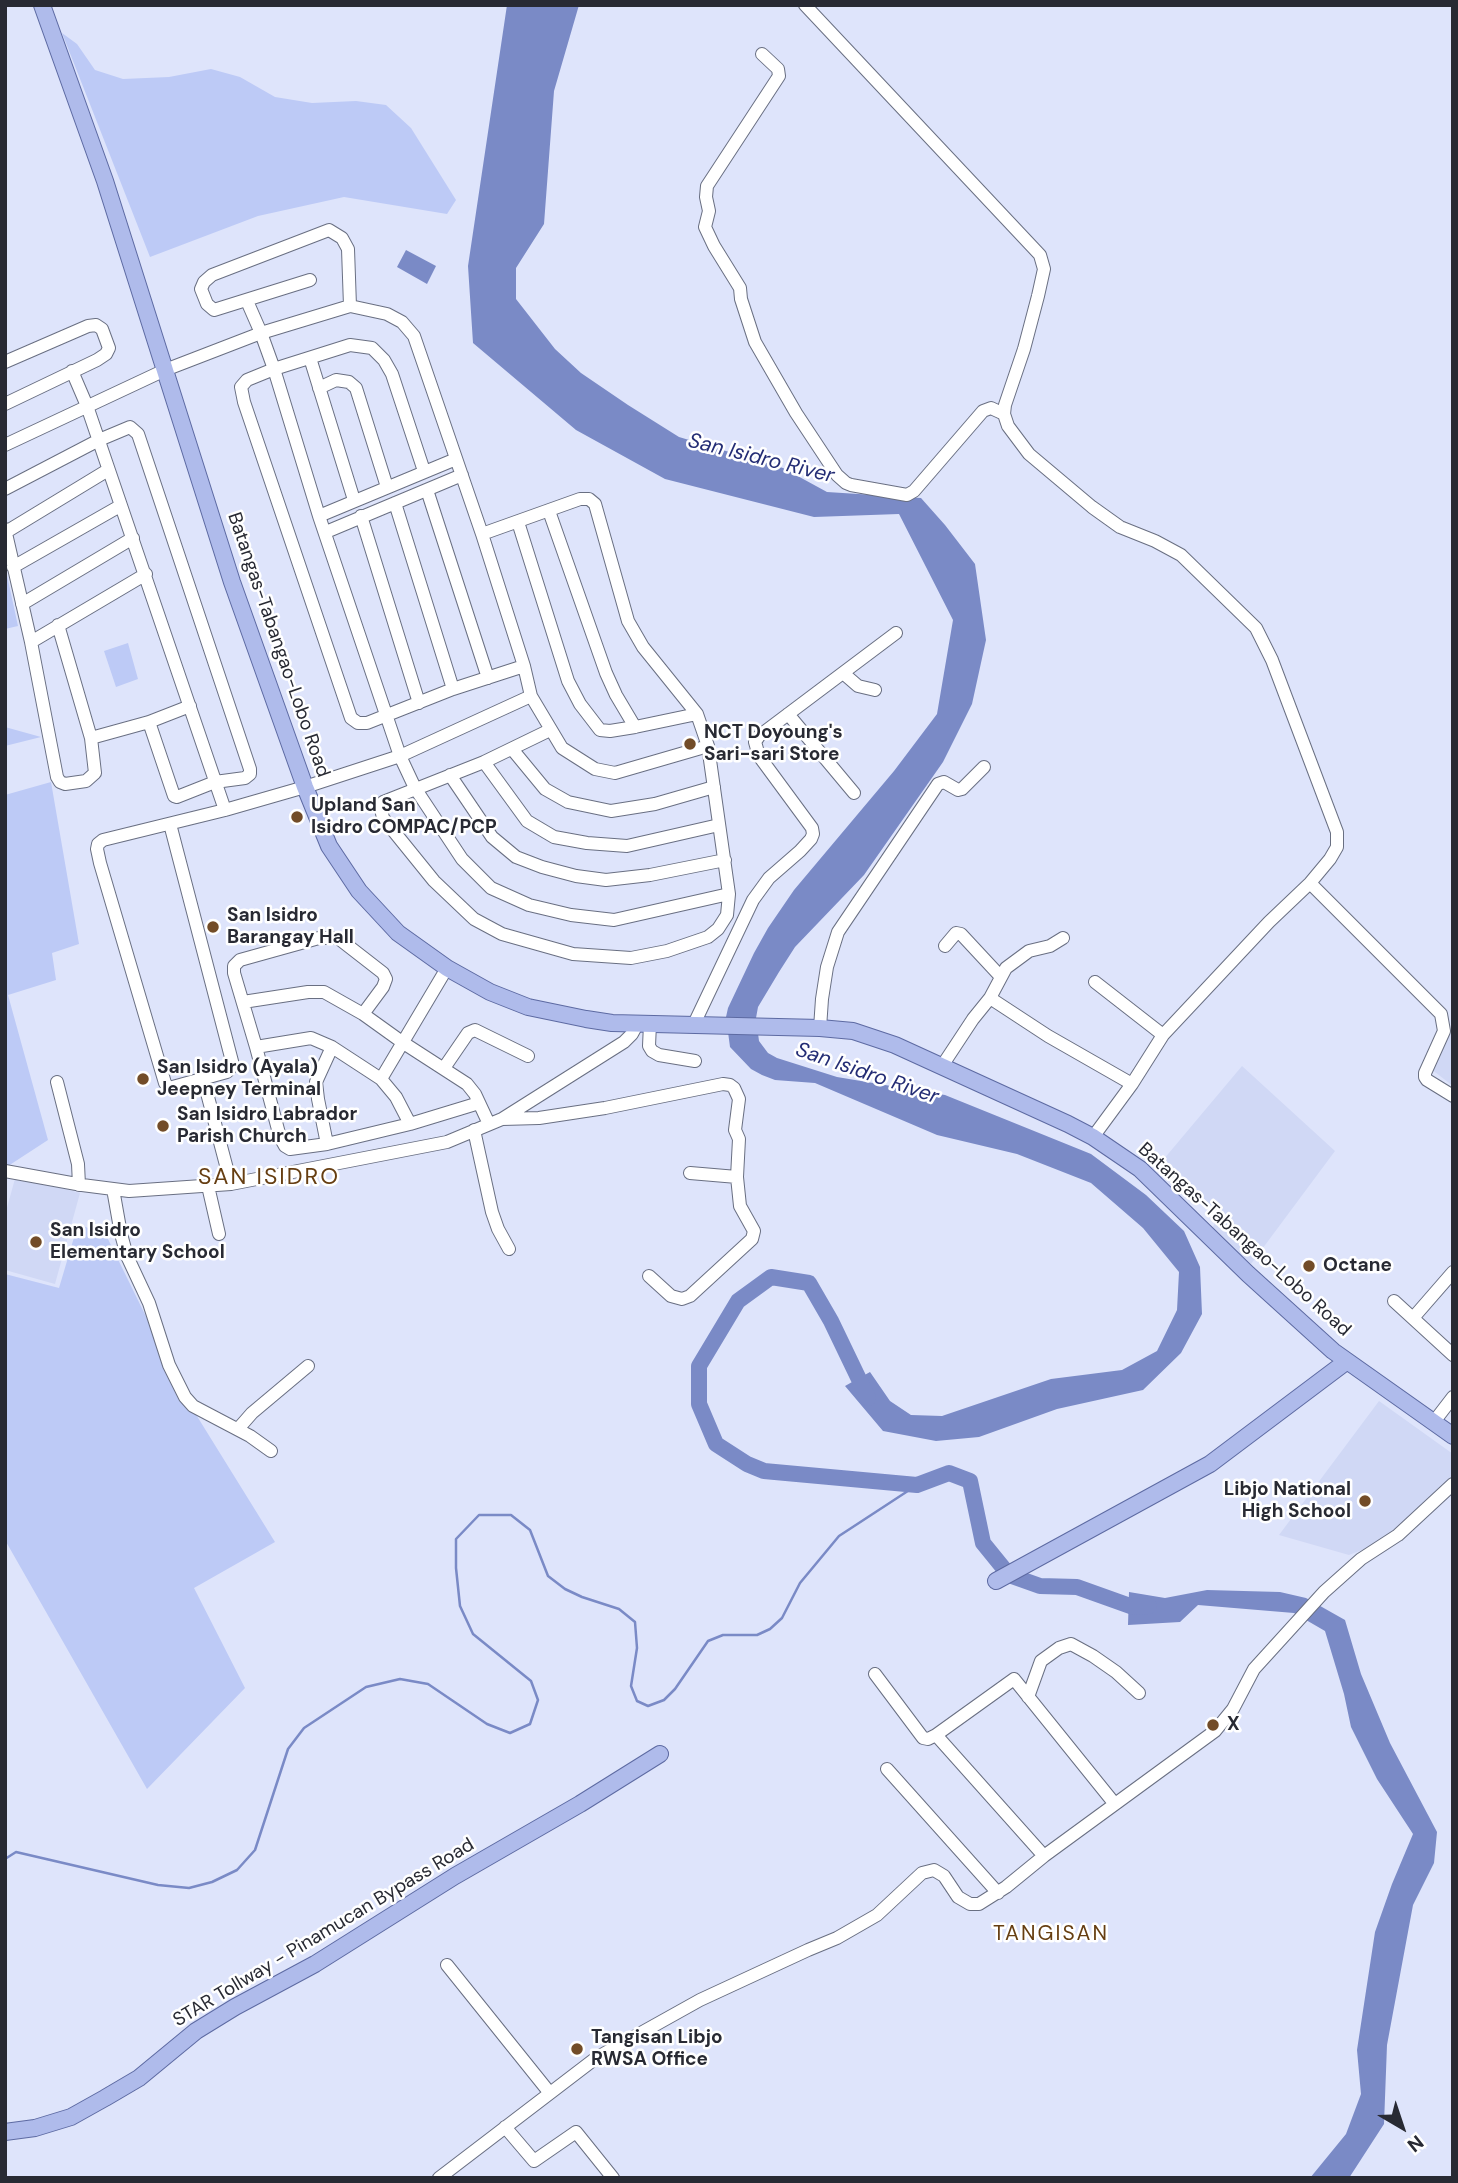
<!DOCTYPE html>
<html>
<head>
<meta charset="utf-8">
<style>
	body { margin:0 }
	#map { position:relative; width:1458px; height:2183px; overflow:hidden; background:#dee4fb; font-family:"DM Sans",sans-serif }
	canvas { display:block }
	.frame { position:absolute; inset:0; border:7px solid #282a33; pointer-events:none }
	.north { position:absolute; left:1367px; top:2092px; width:70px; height:70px; -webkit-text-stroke:5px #fff; paint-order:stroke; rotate:141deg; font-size:19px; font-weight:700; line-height:28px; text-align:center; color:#282a33 }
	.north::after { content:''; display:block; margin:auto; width:24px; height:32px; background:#282a33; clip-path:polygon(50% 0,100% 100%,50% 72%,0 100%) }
</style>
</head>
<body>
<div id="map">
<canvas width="1458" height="2183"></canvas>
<div class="frame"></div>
<div class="north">N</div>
</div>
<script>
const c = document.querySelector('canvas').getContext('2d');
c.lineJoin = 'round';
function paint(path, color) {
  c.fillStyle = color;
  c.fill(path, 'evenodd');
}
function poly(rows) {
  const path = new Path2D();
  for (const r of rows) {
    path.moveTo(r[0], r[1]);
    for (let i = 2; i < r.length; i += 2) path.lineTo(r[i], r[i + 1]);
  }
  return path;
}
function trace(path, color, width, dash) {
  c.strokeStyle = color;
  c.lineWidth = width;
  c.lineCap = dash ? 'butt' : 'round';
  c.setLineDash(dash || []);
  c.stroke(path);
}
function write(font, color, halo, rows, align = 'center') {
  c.font = font + ' "DM Sans",sans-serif';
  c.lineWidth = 5;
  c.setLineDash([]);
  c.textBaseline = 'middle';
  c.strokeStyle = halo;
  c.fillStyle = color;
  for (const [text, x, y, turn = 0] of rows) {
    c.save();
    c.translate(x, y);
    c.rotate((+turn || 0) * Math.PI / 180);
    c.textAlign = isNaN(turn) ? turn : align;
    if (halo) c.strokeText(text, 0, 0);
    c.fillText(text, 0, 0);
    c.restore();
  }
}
const built = poly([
	[1453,1031,1453,1086,1422,1062],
	[1242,1066,1335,1151,1251,1264,1212,1228,1219,1218,1158,1166],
	[16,1175,80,1193,55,1284,5,1270,5,1215],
	[1379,1401,1453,1454,1453,1477,1401,1526,1367,1548,1349,1555,1279,1535]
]);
const green = poly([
	[62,33,77,44,95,70,123,79,169,77,211,69,240,77,275,97,312,103,356,101,386,105,411,128,456,200,447,214,344,197,258,216,150,257],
	[5,566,18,626,5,629],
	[128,643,138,679,116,687,104,651],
	[5,727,41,737,5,746],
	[51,782,79,944,52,953,56,980,8,995,48,1140,5,1168,5,795],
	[78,1224,106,1235,187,1400,275,1542,194,1588,245,1688,147,1789,5,1540,5,1274,59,1288]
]);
const water = poly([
	[507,5,579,5,554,91,544,224,516,268,516,299,555,349,581,373,628,405,679,437,783,468,827,492,921,498,945,525,975,564,986,640,972,704,943,762,864,875,795,947,779,972,758,1007,756,1018,759,1041,768,1053,777,1058,837,1077,945,1095,1091,1154,1146,1195,1184,1231,1200,1267,1202,1314,1181,1353,1143,1390,1057,1409,979,1437,936,1441,883,1431,845,1386,870,1372,890,1401,911,1415,942,1416,1051,1379,1122,1370,1157,1351,1177,1310,1179,1272,1143,1228,1091,1183,1017,1154,937,1135,815,1083,775,1080,762,1075,751,1069,730,1047,726,1017,728,1008,754,953,768,928,794,890,894,771,937,714,953,620,899,514,814,517,665,479,576,430,473,343,468,266],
	[406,250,436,266,427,284,397,267],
	[1207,1590,1280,1592,1306,1598,1345,1620,1361,1674,1390,1743,1437,1832,1434,1863,1413,1905,1387,2045,1384,2124,1349,2178,1310,2178,1346,2134,1361,2094,1357,2050,1375,1932,1392,1884,1413,1834,1377,1779,1351,1727,1344,1694,1325,1631,1294,1613,1198,1605,1180,1622,1128,1625,1129,1592,1165,1598]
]);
const stream = poly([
	[5,1859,16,1852,158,1885,189,1888,212,1882,237,1870,255,1850,288,1749,304,1728,366,1687,400,1679,428,1684,487,1724,510,1733,530,1724,538,1700,531,1681,473,1634,460,1606,456,1568,456,1539,479,1515,511,1515,530,1530,548,1576,565,1589,582,1597,619,1609,635,1622,637,1648,631,1686,637,1701,648,1706,664,1700,675,1689,708,1641,723,1635,757,1635,770,1629,782,1618,800,1583,839,1536,917,1485]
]);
const river = poly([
	[868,1398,831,1321,809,1283,771,1277,738,1301,699,1366,699,1404,716,1444,747,1464,764,1471,917,1485,949,1473,970,1481,983,1543,1009,1575,1040,1586,1077,1587,1133,1607,1149,1606]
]);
const minor = poly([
	[805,5,1040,255,1044,269,1038,296,1024,349,1005,405,1004,414,1008,426,1029,454,1092,507,1120,527,1155,541,1181,555,1256,628,1272,660,1337,832,1337,847,1330,859,1310,883,1269,922,1163,1035,1132,1084,1093,1137],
	[762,54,778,69,779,76,707,186,706,197,709,211,705,227,714,246,740,288,741,299,755,342,796,413,837,475,846,483,851,485,907,495,914,491,983,411,991,408,1004,414],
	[310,280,214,310,207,304,201,289,204,282,212,275,329,230,342,238,348,249,350,306],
	[247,301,261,333,274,369,319,516,400,756,415,788,462,859,491,888,529,905,571,915,614,920,729,894],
	[310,358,354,500],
	[5,362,88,326,96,325,102,329,109,348,106,354,97,360,5,404],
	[72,371,87,406,225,810],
	[319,388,336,380,349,382,356,388,387,487],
	[5,445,165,370,261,333,350,306,387,314,402,322,414,336,482,534,524,666,531,696,562,748,595,769,615,773,708,746],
	[424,471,392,374,384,360,372,348,350,345,274,369,247,380,241,387,244,402,351,718,358,723,367,723,453,689,524,666],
	[5,489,99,440,130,427,138,434,250,769,250,774,245,778,215,782,177,797,174,796,149,722],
	[427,490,488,678],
	[395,503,453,689],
	[549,511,606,673,616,695,635,727],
	[319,516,456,459],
	[361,516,419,703],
	[518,522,568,681,580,704,600,730,610,731,635,727,697,714],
	[5,529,31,642,57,777,60,782,65,784,86,781,95,773,91,738,58,625],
	[6,532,108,470],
	[326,532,462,475],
	[482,534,580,499,589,499,595,504,628,621,643,647,697,714,708,746,729,894,727,915,718,929,708,937,667,951,631,958,573,954,502,934,474,919,434,881,383,818,381,809,383,802,484,762,550,730],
	[13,567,120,506],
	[22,604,133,538],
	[31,642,146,574],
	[843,673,858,686,875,690],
	[788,714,854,793],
	[91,738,149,722,190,706],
	[512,749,545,789,568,802,611,811,655,804,714,787],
	[484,762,527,821,554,837,587,843,627,846,719,825],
	[450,775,492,837,516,857,542,867,576,876,606,880,650,875,725,860],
	[170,824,233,1065,227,1072,169,1088,165,1083,100,863,97,849,98,844,103,840,225,810,305,787,400,756,531,696],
	[1310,883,1441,1014,1444,1031,1425,1073,1425,1077,1427,1080,1453,1096],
	[945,946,956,933,961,934,1001,977],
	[1095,982,1163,1035],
	[990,998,1048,1036,1132,1084],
	[243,1002,308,992,324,992,363,1014,402,1042,467,1084,475,1094,489,1124],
	[363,1014,383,987,386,979,383,973,338,938,319,938,240,960,234,966,234,973,256,1047,280,1137,285,1146,290,1149,327,1144,410,1124,479,1103],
	[650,1024,649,1046,652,1051,659,1055,695,1061],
	[694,1024,753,900,769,878,800,851,811,839,813,834,812,828,759,756,755,742,759,736,896,633],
	[820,1028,822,999,827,967,838,932,938,784,944,782,958,790,962,789,984,767],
	[256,1047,311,1038,332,1047,381,1079,396,1097,410,1124],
	[942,1066,973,1019,990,998,1006,968,1029,951,1050,946,1063,938],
	[444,1068,468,1033,475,1030,528,1056],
	[203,1078,231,1184],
	[381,1079,447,968],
	[57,1082,78,1164,79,1185],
	[502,1119,539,1118,605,1108,723,1084,730,1085,734,1088,739,1099,735,1130,739,1139,737,1177,740,1206,754,1231,752,1239,690,1296,682,1299,671,1296,649,1276],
	[474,1130,492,1212,498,1229,509,1249],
	[327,1144,318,1099,316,1082,332,1047],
	[5,1171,82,1185,129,1191,231,1184,447,1142,502,1119,624,1042,632,1034,638,1023],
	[690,1173,737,1177],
	[208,1186,219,1234],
	[113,1189,121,1234,127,1256,149,1303,169,1365,185,1397,193,1406,250,1436,271,1451],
	[1394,1301,1453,1355],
	[1413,1318,1453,1272],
	[1433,1423,1453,1397],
	[238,1429,252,1413,308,1366],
	[875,1674,923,1738,928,1739,936,1735],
	[1028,1697,1041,1661,1059,1648,1071,1644,1093,1656,1116,1672,1139,1693],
	[887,1769,998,1893],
	[1044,1856,936,1735,1014,1679,1114,1803],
	[447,1965,549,2092],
	[505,2127,534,2161,576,2132,613,2178],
	[439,2178,596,2058,700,2000,808,1950,837,1938,877,1915,922,1873,934,1870,944,1876,958,1897,970,1904,979,1904,1006,1887,1044,1856,1215,1731,1233,1709,1254,1669,1324,1592,1361,1559,1398,1535,1453,1484]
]);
const major = poly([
	[42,5,105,181,232,582,305,787,329,846,359,891,398,933,447,968,490,992,528,1007,586,1019,612,1023,820,1028,853,1031,895,1045,1068,1124,1093,1137,1140,1169,1248,1274,1333,1351,1453,1436],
	[996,1581,1210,1464,1347,1361],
	[5,2132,35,2128,71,2117,105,2098,139,2078,196,2031,235,2007,315,1964,455,1876,580,1804,660,1754]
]);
const markers = [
	[690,744,7,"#724c28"],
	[297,817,7,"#724c28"],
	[213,927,7,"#724c28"],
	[143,1079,7,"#724c28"],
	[163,1126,7,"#724c28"],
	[36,1242,7,"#724c28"],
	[1309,1266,7,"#724c28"],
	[1365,1501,7,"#724c28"],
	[1213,1725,7,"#724c28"],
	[577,2049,7,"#724c28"]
];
const streetNames = [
	["Batangas-Tabangao-Lobo Road",278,645,71],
	["Batangas-Tabangao-Lobo Road",1244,1240,42],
	["STAR Tollway - Pinamucan Bypass Road",324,1933,-31]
];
const poiNames = [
	["NCT Doyoung's",704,733],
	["Sari-sari Store",704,755],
	["Upland San",311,806],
	["Isidro COMPAC/PCP",311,828],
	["San Isidro",227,916],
	["Barangay Hall",227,938],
	["San Isidro (Ayala)",157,1068],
	["Jeepney Terminal",157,1090],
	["San Isidro Labrador",177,1115],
	["Parish Church",177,1137],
	["San Isidro",50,1231],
	["Elementary School",50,1253],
	["Octane",1323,1266],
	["Libjo National",1351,1490,"right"],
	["High School",1351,1512,"right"],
	["X",1227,1725],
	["Tangisan Libjo",591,2038],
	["RWSA Office",591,2060]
];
const waterNames = [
	["San Isidro River",761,459,14],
	["San Isidro River",867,1074,19]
];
const neighbourhoodNames = [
	["TANGISAN",1051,1934]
];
const quarterNames = [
	["SAN ISIDRO",269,1178]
];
paint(built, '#d0d8f5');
paint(green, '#bdcaf6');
paint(water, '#7a8ac6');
trace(stream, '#7a8ac6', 2.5);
trace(river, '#7a8ac6', 16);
trace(minor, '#696f82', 14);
trace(major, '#5d6aa2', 18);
trace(minor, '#fff', 12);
trace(major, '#afbbeb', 16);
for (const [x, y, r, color] of markers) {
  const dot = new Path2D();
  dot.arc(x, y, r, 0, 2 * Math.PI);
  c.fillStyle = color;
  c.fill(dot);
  trace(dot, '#fff', 2.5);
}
write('19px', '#282a33', '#fff', streetNames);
write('bold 19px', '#282a33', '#fff', poiNames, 'left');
write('italic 21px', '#242d75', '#fff', waterNames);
c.letterSpacing = '2px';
write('21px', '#663e12', '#fff', neighbourhoodNames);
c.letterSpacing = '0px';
c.letterSpacing = '2px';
write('23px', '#663e12', '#fff', quarterNames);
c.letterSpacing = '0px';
</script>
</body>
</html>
